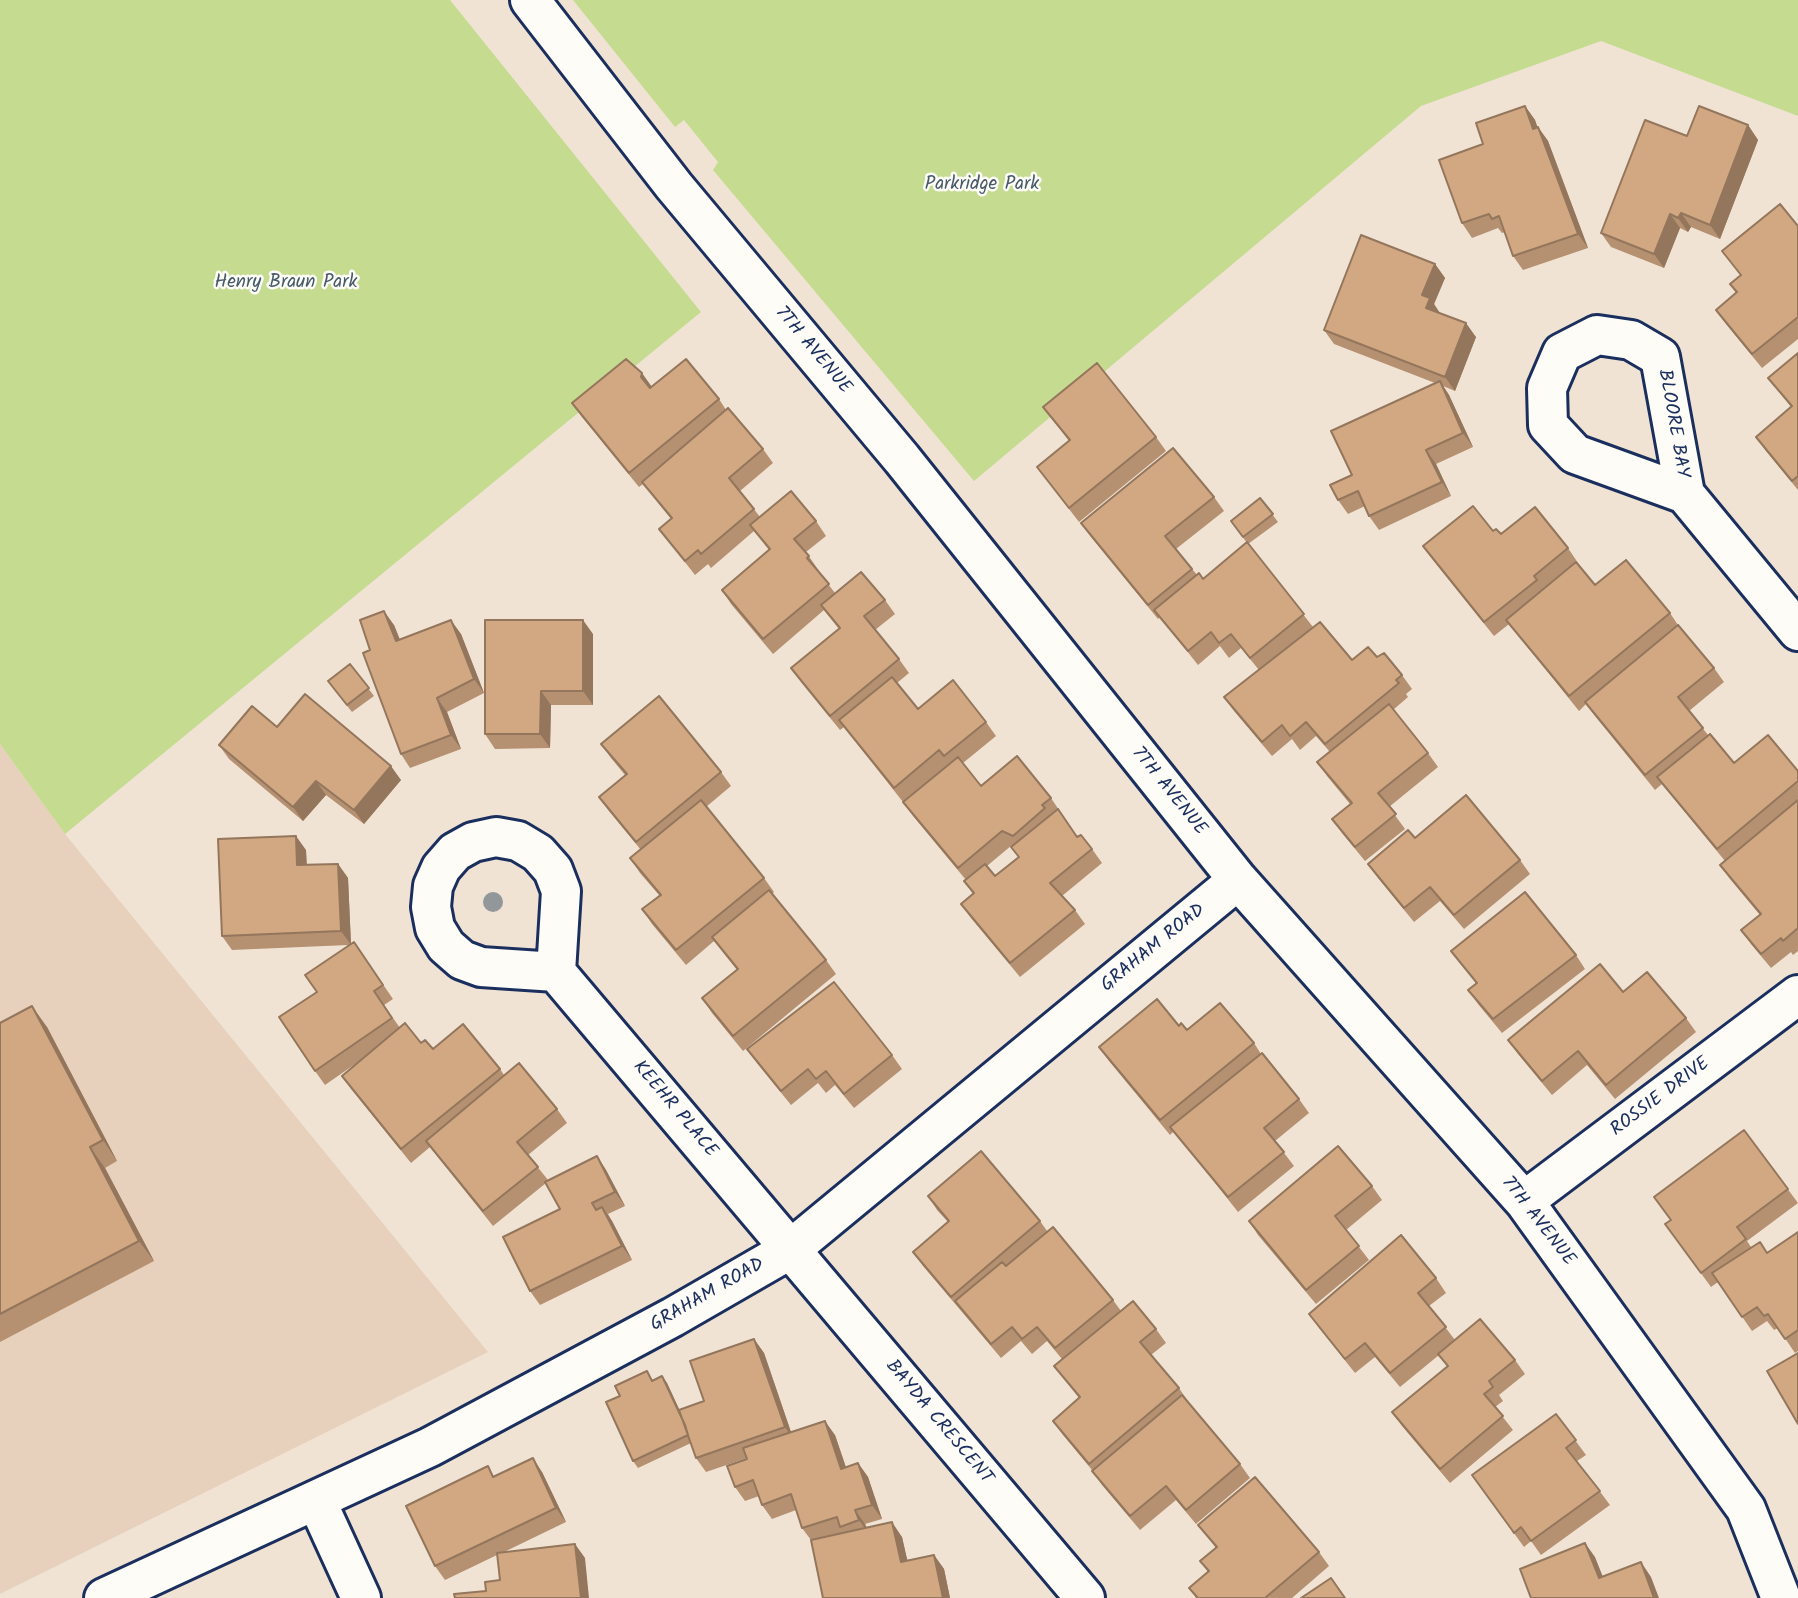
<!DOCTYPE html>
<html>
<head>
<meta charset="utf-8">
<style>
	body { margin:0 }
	canvas { display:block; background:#f0e3d4 }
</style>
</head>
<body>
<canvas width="1798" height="1598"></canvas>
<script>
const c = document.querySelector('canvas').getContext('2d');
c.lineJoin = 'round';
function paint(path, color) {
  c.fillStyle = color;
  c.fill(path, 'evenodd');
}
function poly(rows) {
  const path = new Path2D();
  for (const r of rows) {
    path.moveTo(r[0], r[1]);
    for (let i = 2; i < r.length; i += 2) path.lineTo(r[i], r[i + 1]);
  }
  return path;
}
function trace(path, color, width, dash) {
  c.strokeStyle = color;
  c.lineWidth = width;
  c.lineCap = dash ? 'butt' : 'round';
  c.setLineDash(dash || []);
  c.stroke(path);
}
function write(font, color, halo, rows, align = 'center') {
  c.font = font + ' Kalam,sans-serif';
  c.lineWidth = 5;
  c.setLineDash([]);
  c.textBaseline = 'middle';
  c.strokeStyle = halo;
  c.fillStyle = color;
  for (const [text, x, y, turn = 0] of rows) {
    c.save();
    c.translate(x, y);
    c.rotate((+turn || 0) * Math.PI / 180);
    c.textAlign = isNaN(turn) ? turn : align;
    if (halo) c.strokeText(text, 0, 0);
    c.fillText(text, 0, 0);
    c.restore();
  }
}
const built = poly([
	[0,744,65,834,488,1352,0,1594]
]);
const green = poly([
	[0,0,450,0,701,312,65,834,0,744],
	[573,0,1798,0,1798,116,1601,41,1421,106,974,481,713,170,718,162,684,120,675,127]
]);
const minor = poly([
	[530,0,674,186,902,459,1238,880,1524,1201,1746,1509,1781,1598],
	[1685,494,1575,454,1548,425,1547,388,1562,353,1597,335,1631,340,1660,357,1685,494,1798,631],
	[496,837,518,841,538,853,553,870,561,891,556,972,481,967,462,960,446,946,435,928,431,907,433,886,441,868,455,852,473,842,496,837],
	[556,972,1085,1598],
	[1524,1201,1798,995],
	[317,1502,361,1598],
	[104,1598,430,1447,673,1317,791,1249,1238,880]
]);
const trees = [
	[493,902]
];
const wall = poly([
	[1525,106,1535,120,1537,127,1538,127,1548,141,1588,248,1523,270,1513,256,1505,232,1502,233,1498,228,1472,238,1462,223,1483,144],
	[1748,125,1758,140,1720,239,1691,227,1688,232,1680,228,1664,268,1611,247,1601,233,1687,136],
	[1798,226,1798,339,1762,368,1726,324,1716,310,1736,293,1730,284,1741,275,1722,251],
	[1435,264,1445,278,1434,304,1439,313,1476,337,1455,391,1443,386,1449,395,1473,447,1436,464,1451,496,1379,530,1369,516,1365,506,1348,514,1338,500,1352,475,1435,383,1334,344,1324,330],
	[1798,353,1798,490,1766,451,1756,437,1791,407,1768,378],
	[652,387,719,399,726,410,763,449,773,463,740,491,760,517,816,521,826,536,806,552,819,571,818,571,835,593,885,600,895,614,875,630,899,659,909,673,897,683,918,709,986,722,996,736,963,763,981,786,1051,798,1077,837,1092,849,1102,863,1062,896,1075,910,1085,924,1020,977,971,918,961,904,973,894,964,881,966,880,913,816,903,802,844,727,840,730,801,682,791,668,839,629,824,610,773,654,731,604,722,590,769,550,754,531,711,568,708,564,695,575,659,529,671,519,643,484,639,487,582,417,572,403],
	[1012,845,1013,845,1011,847,1018,857,995,876,987,866],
	[1043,407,1156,437,1166,451,1079,522,1037,467,1069,441],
	[1214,497,1224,511,1176,549,1197,575,1203,579,1247,543,1231,521,1260,498,1278,522,1248,544,1313,627,1352,660,1377,657,1402,675,1412,689,1406,694,1408,697,1393,710,1428,753,1438,767,1389,807,1405,829,1365,861,1342,833,1332,819,1350,804,1327,776,1317,762,1330,752,1316,736,1300,750,1292,739,1272,756,1234,711,1224,697,1259,670,1241,648,1229,658,1220,646,1198,665,1160,617,1158,619,1091,537,1081,523],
	[1493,531,1501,534,1568,548,1578,563,1577,563,1595,585,1670,613,1678,625,1714,668,1724,682,1689,711,1708,735,1734,763,1798,771,1798,951,1793,955,1791,952,1771,968,1751,944,1741,930,1760,915,1730,879,1720,865,1725,861,1662,784,1655,790,1595,716,1586,704,1579,711,1509,624,1494,636,1433,560,1423,546],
	[394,625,400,640,461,634,484,693,447,712,461,749,410,768,401,754,370,650],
	[593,634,593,705,551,705,550,748,495,749,485,734],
	[350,664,374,696,352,712,333,688],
	[277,727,401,780,364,824,326,795,303,821,229,759,219,745],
	[601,744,721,772,731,786,706,807,764,878,774,892,772,894,826,960,836,974,743,1051,712,1013,702,998,737,970,714,941,686,965,652,924,642,909,659,895,640,873,630,858,641,850,609,811,599,797,625,775,611,758],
	[1415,838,1520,860,1530,874,1464,929,1440,901,1414,922,1378,878,1368,864],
	[306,850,307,865,338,864,348,878,351,944,354,942,393,999,384,1005,400,1028,433,1049,500,1069,504,1075,557,1109,567,1123,528,1155,548,1180,597,1156,606,1170,625,1206,608,1214,612,1221,632,1260,540,1305,530,1291,560,1209,546,1183,493,1226,430,1147,411,1163,352,1090,342,1076,358,1062,325,1085,315,1071,317,992,348,945,232,950,222,936],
	[1451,951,1576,955,1585,969,1502,1033,1478,1004,1468,990,1476,983],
	[1623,992,1686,1018,1696,1032,1615,1099,1587,1065,1552,1095,1518,1054,1508,1040],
	[0,1023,47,1027,117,1161,105,1168,154,1261,0,1342],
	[1179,1026,1187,1030,1254,1043,1261,1054,1299,1099,1309,1113,1275,1141,1294,1166,1238,1212,1174,1131,1170,1135,1109,1061,1099,1047],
	[747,1049,892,1055,902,1069,854,1108,835,1085,826,1093,818,1083,791,1105,757,1063],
	[1744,1130,1798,1203,1747,1241,1751,1247,1768,1253,1798,1232,1798,1351,1795,1353,1778,1328,1774,1330,1767,1321,1752,1331,1718,1282,1711,1287,1665,1224,1670,1221],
	[1372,1186,1382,1200,1346,1230,1369,1260,1316,1304,1258,1235,1249,1221],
	[928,1196,1040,1221,1047,1231,1113,1300,1121,1311,1156,1329,1166,1343,1151,1355,1179,1388,1189,1403,1240,1464,1250,1478,1196,1524,1176,1500,1140,1530,1102,1485,1092,1470,1063,1435,1053,1421,1079,1398,1054,1366,1062,1359,1047,1341,1032,1354,1021,1341,1001,1358,923,1266,913,1252,948,1222,937,1210],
	[1436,1278,1446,1293,1429,1306,1455,1340,1515,1360,1525,1374,1499,1395,1503,1401,1495,1407,1513,1430,1450,1483,1402,1426,1392,1412,1447,1366,1439,1355,1400,1387,1375,1357,1355,1373,1319,1328,1309,1314],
	[754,1339,764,1353,791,1432,835,1435,846,1467,858,1463,868,1477,882,1519,865,1524,867,1528,902,1537,907,1560,934,1555,944,1569,950,1598,823,1598,811,1540,802,1528,796,1510,772,1519,762,1505,759,1496,745,1501,735,1487,747,1459,747,1458,706,1472,696,1458,691,1443,638,1468,633,1461,620,1396,662,1376,667,1383,680,1411,704,1401],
	[1556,1414,1586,1455,1577,1461,1610,1505,1541,1555,1531,1541,1524,1547,1482,1489],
	[542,1472,566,1522,504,1552,585,1558,486,1591,500,1580,497,1555,445,1580,435,1566,495,1476],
	[1198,1525,1319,1552,1329,1566,1292,1598,1196,1598,1189,1588,1208,1572,1200,1561,1216,1548]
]);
const shadedWall = poly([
	[1525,106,1535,120,1543,143,1533,129],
	[1748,125,1758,140,1720,239,1710,225],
	[1538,127,1548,141,1588,248,1578,234],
	[1681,213,1691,227,1688,232,1678,218],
	[1670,214,1680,228,1664,268,1654,254],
	[1435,264,1445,278,1434,304,1440,313,1436,322,1426,308,1422,295],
	[1466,323,1476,337,1455,391,1445,377],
	[642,373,652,387,651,391,641,377],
	[1440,381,1449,395,1473,447,1463,433],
	[1426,450,1436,464,1451,496,1442,482],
	[384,611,394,625,406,655,396,641],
	[451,620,461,634,484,693,474,679],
	[583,620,593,634,593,705,583,691],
	[541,691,551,705,550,748,540,734],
	[437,698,447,712,461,749,451,735],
	[391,766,401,780,364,824,354,810],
	[316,781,326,795,303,821,293,807],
	[296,836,306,850,307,879,297,865],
	[338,864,348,878,351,945,341,931],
	[32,1006,47,1027,117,1161,103,1140],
	[90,1147,105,1168,154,1261,139,1241],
	[597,1156,606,1170,625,1206,615,1192],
	[602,1207,612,1221,632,1260,622,1246],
	[754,1339,764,1353,794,1441,785,1427],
	[662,1376,667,1383,694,1442,689,1435],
	[825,1421,835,1435,851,1483,841,1469],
	[533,1458,542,1472,566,1522,556,1508],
	[858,1463,868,1477,882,1519,872,1505],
	[855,1510,865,1524,869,1534,859,1520],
	[892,1522,902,1537,911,1576,901,1562],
	[1585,1543,1595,1557,1609,1592,1599,1578],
	[575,1544,585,1558,589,1598,581,1598],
	[934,1555,944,1569,950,1598,943,1598],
	[1641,1562,1651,1577,1659,1598,1654,1598]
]);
const building = poly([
	[1525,106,1533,129,1538,127,1578,234,1513,256,1499,216,1492,219,1489,214,1462,223,1439,160,1483,144,1476,123,1525,106],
	[1699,106,1748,125,1710,225,1681,213,1678,218,1670,214,1654,254,1601,233,1645,120,1687,136,1699,106],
	[1780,204,1798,226,1798,317,1752,354,1716,310,1737,292,1730,284,1741,275,1722,251,1780,204],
	[1361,235,1435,264,1422,295,1430,298,1426,308,1466,323,1445,377,1324,330,1361,235],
	[1798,353,1798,476,1792,481,1756,437,1792,406,1768,378,1798,353],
	[626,359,642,373,641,377,650,388,686,359,719,399,629,473,572,403,626,359],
	[1097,363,1156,437,1069,508,1037,467,1070,440,1043,407,1097,363],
	[1440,381,1463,433,1426,450,1442,482,1369,516,1358,491,1338,500,1330,485,1352,475,1331,431,1440,381],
	[728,408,763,449,729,478,754,509,701,554,698,550,685,561,659,529,672,518,642,482,728,408],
	[1173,448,1214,497,1165,536,1192,569,1148,605,1081,523,1173,448],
	[791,491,816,521,794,539,809,556,807,558,829,584,763,639,722,590,770,549,750,525,791,491],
	[1260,498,1273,514,1243,537,1231,521,1260,498],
	[1473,506,1493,531,1496,529,1501,534,1535,507,1568,548,1534,576,1537,580,1484,622,1423,546,1473,506],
	[1247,542,1304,614,1250,658,1231,634,1219,643,1211,632,1188,651,1154,610,1199,573,1203,579,1247,542],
	[1626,560,1670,613,1569,696,1506,620,1576,562,1595,585,1626,560],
	[861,572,885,600,864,616,899,659,830,716,791,668,840,628,821,605,861,572],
	[384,611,396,641,451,620,474,679,437,698,451,735,401,754,363,653,370,650,360,620,384,611],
	[485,620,583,620,583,691,541,691,540,734,485,734,485,620],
	[1320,622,1352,660,1368,647,1377,657,1384,653,1402,675,1396,680,1399,683,1325,744,1306,722,1290,736,1282,725,1262,742,1224,697,1320,622],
	[1678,625,1714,668,1678,697,1703,728,1645,775,1585,702,1678,625],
	[350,664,369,688,347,705,328,681,350,664],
	[892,677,918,709,953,680,986,722,944,756,939,750,894,788,839,720,892,677],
	[305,694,391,766,354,810,316,781,293,807,219,745,252,706,277,727,305,694],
	[659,696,721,772,636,842,599,797,627,774,601,744,659,696],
	[1389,704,1428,753,1378,793,1396,814,1355,847,1332,819,1352,803,1317,762,1389,704],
	[1710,734,1734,763,1768,735,1798,771,1798,781,1717,849,1657,777,1710,734],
	[1017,756,1051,798,1042,805,1045,808,1013,836,1002,831,958,868,903,802,958,757,981,786,1017,756],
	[1466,795,1520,860,1454,915,1430,887,1404,908,1368,864,1408,830,1415,838,1466,795],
	[701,800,764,878,676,950,642,909,661,895,630,858,701,800],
	[1798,800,1798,928,1783,941,1781,938,1761,954,1741,930,1761,914,1720,865,1798,800],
	[1058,809,1077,837,1081,835,1092,849,1050,883,1075,910,1010,963,961,904,974,893,964,881,985,864,995,876,1019,857,1011,847,1058,809],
	[296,836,297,865,338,864,341,931,222,936,218,839,296,836],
	[769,890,826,960,733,1036,702,998,738,969,712,937,769,890],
	[1525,892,1576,955,1493,1019,1468,990,1477,983,1451,951,1525,892],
	[354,942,383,985,374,991,392,1018,315,1071,279,1017,317,992,305,975,354,942],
	[1600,964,1623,992,1647,972,1686,1018,1606,1085,1578,1051,1542,1081,1508,1040,1600,964],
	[834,982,892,1055,844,1094,826,1071,816,1079,808,1069,781,1091,747,1049,834,982],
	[1157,999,1179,1026,1181,1023,1187,1030,1220,1003,1254,1043,1160,1120,1099,1047,1157,999],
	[32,1006,103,1140,90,1147,139,1241,0,1314,0,1023,32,1006],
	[405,1023,421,1043,425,1040,433,1049,463,1024,500,1069,401,1149,342,1076,405,1023],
	[1262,1053,1299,1099,1264,1128,1284,1152,1228,1197,1170,1127,1262,1053],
	[519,1063,557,1109,517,1142,538,1167,483,1211,426,1141,519,1063],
	[1744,1130,1788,1189,1737,1227,1746,1239,1701,1273,1665,1224,1671,1220,1654,1197,1744,1130],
	[1338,1146,1372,1186,1335,1216,1359,1246,1306,1290,1249,1221,1338,1146],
	[981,1151,1040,1221,951,1297,913,1252,949,1221,928,1196,981,1151],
	[597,1156,615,1192,592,1203,596,1210,602,1207,622,1246,530,1291,503,1237,560,1209,545,1182,597,1156],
	[1053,1227,1113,1300,1055,1348,1037,1327,1022,1339,1012,1327,991,1344,955,1301,1002,1262,1006,1266,1053,1227],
	[1798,1232,1798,1330,1785,1339,1768,1314,1764,1316,1757,1307,1742,1317,1712,1273,1760,1242,1767,1253,1798,1232],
	[1401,1235,1436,1278,1418,1293,1446,1327,1390,1373,1365,1343,1345,1359,1309,1314,1401,1235],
	[1133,1301,1156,1329,1140,1342,1179,1388,1089,1464,1053,1421,1080,1397,1054,1366,1133,1301],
	[1480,1319,1515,1360,1489,1381,1493,1387,1484,1394,1503,1416,1440,1469,1392,1412,1448,1366,1438,1354,1480,1319],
	[754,1339,785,1427,696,1458,679,1410,704,1401,690,1361,754,1339],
	[1798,1353,1798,1424,1767,1371,1798,1353],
	[647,1371,652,1381,662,1376,685,1425,688,1435,633,1461,606,1402,620,1396,615,1386,647,1371],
	[1182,1395,1240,1464,1186,1510,1166,1486,1130,1516,1092,1471,1182,1395],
	[1556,1414,1576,1440,1566,1448,1600,1491,1531,1541,1521,1527,1514,1533,1512,1530,1472,1475,1556,1414],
	[825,1421,841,1469,858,1463,872,1505,855,1510,859,1520,840,1527,837,1517,802,1528,791,1494,762,1505,753,1480,735,1487,727,1466,747,1459,743,1448,825,1421],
	[533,1458,556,1508,435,1566,406,1506,488,1466,493,1477,533,1458],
	[1255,1477,1319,1552,1265,1598,1198,1598,1189,1588,1209,1571,1200,1561,1217,1547,1198,1525,1255,1477],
	[892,1522,901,1562,934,1555,943,1598,823,1598,811,1540,892,1522],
	[1585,1543,1599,1578,1641,1562,1654,1598,1531,1598,1520,1569,1585,1543],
	[575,1544,581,1598,455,1598,454,1594,486,1591,485,1582,500,1580,497,1553,575,1544],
	[1331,1578,1345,1598,1301,1598,1331,1578]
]);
const parkNames = [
	["Parkridge Park",982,186],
	["Henry Braun Park",286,284]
];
const streetNames = [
	["7TH AVENUE",812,351,50],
	["BLOORE BAY",1672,424,80],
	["7TH AVENUE",1168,792,51],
	["GRAHAM ROAD",1154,949,-39],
	["ROSSIE DRIVE",1661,1098,-37],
	["KEEHR PLACE",674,1110,50],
	["7TH AVENUE",1537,1222,52],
	["GRAHAM ROAD",708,1296,-30],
	["BAYDA CRESCENT",938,1423,50]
];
paint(built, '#e7d1bc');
paint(green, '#c5db90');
trace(minor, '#1b2f5e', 44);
trace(minor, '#fdfcf7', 38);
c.fillStyle = '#92989a';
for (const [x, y] of trees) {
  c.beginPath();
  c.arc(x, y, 10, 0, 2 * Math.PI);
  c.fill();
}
paint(wall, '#b59071');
paint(shadedWall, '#93765c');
paint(building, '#d2a883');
trace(building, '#93765c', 2);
write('19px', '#465a6a', '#fdfcf7', parkNames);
write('19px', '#1b2f5e', '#fdfcf7', streetNames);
</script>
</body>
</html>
